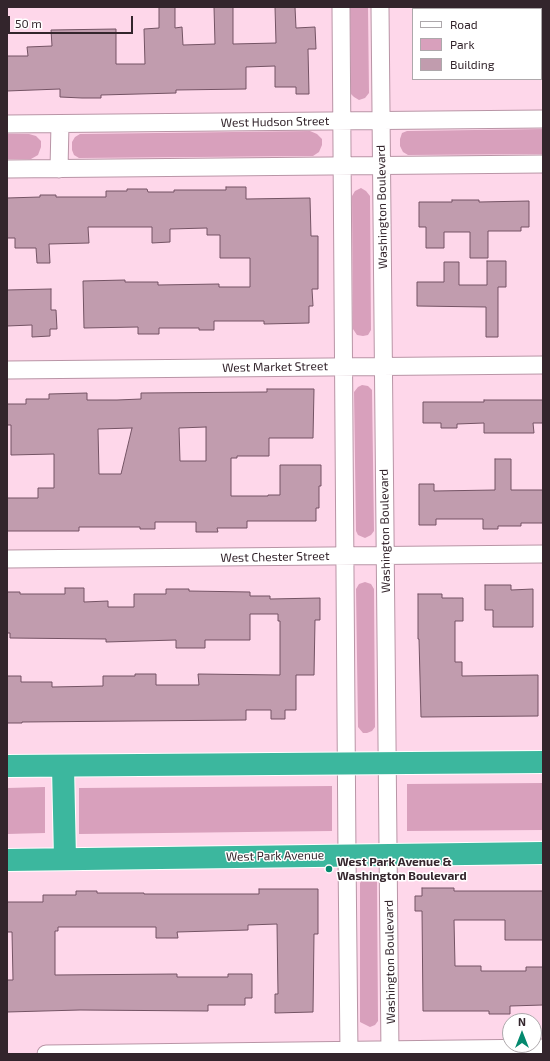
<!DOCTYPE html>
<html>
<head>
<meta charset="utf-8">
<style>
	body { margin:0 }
	#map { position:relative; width:550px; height:1061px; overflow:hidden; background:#fed7ea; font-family:"Exo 2",sans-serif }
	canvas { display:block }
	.frame { position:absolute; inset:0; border:8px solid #33252c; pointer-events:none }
	.legend { position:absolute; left:412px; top:8px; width:130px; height:72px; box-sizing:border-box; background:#fff; border:1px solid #ada8ab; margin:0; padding:5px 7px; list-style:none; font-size:12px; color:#33252c }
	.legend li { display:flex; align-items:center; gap:8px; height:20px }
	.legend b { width:20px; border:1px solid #ada8ab }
	.north { position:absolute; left:502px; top:1013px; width:40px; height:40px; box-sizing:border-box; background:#fff; border:1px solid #ada8ab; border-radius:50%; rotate:0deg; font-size:11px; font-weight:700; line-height:16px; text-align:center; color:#33252c }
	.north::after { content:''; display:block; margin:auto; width:14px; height:18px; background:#04896e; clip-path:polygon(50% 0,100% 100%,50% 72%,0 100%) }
	.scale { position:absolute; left:8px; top:16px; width:125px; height:18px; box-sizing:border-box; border:2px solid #33252c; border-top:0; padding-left:5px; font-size:12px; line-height:14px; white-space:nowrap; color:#33252c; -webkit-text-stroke:3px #fff; paint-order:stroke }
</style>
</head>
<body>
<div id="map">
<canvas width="550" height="1061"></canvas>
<div class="frame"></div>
<ul class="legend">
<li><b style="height:5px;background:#fff"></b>Road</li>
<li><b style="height:11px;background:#d8a0bc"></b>Park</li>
<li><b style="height:11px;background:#c19cae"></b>Building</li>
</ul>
<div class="north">N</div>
<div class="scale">50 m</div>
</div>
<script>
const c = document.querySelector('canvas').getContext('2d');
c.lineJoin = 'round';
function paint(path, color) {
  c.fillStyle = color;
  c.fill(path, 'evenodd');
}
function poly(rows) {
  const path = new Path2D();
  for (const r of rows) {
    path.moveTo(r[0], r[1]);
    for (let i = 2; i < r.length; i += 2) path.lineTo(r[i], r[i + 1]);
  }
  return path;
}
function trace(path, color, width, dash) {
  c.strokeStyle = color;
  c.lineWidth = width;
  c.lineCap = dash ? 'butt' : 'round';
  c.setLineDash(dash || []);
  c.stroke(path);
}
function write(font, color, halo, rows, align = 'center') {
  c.font = font + ' "Exo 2",sans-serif';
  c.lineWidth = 3;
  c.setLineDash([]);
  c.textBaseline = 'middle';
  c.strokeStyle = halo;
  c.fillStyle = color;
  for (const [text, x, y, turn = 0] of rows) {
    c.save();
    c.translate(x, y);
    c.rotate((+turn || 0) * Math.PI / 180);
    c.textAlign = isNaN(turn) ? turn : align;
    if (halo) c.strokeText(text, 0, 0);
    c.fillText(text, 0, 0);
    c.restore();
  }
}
const green = poly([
	[350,7,368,7,369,93,365,98,359,100,354,97,351,94],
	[543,129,543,154,408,155,403,152,400,146,400,139,402,133,407,131],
	[310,131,317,134,322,139,322,145,319,152,313,156,79,158,74,155,72,150,72,142,75,137,80,134],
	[7,134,29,134,36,136,41,141,41,147,38,155,31,159,7,159],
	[361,188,366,191,370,196,371,330,368,335,363,336,357,335,353,329,352,196,355,191],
	[362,385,368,386,372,390,374,531,371,535,365,538,358,535,356,531,354,392,358,387],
	[365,582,371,584,374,589,375,727,372,731,367,733,363,733,358,727,356,589,359,584],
	[543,783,543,830,407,831,407,784],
	[332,786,332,831,79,834,79,788],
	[45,787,45,833,7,834,7,788],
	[368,876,374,877,377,881,378,1021,375,1025,370,1027,360,1022,360,883,364,877]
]);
const building = poly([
	[159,7,175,7,175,28,182,27,183,45,215,44,214,7,233,7,233,44,276,43,275,7,295,7,296,28,315,27,316,49,308,49,309,94,296,94,296,87,275,87,275,66,246,67,246,89,176,90,176,93,101,95,101,98,82,98,60,97,60,89,7,91,7,56,28,56,27,47,52,46,51,30,116,29,116,64,145,64,144,29,159,28,159,7],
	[226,187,246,187,246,199,310,198,311,236,318,236,318,289,312,289,313,306,309,306,309,323,264,324,264,321,214,321,214,330,199,330,199,328,159,328,159,334,138,334,138,327,84,328,83,281,125,280,125,282,158,282,158,285,219,284,219,287,250,287,250,258,220,258,220,235,207,235,207,228,170,229,170,242,152,243,152,227,88,227,89,243,49,244,50,263,37,263,36,248,15,248,15,238,7,238,7,198,40,197,40,195,56,195,56,197,106,197,106,191,127,191,127,189,147,189,148,192,174,192,174,190,226,190,226,187],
	[452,200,479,200,479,202,529,201,529,227,521,227,521,231,488,231,488,258,470,258,470,232,444,232,444,248,426,248,426,227,419,227,419,202,452,202,452,200],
	[487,261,506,261,506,287,498,287,498,337,486,337,486,307,417,306,417,282,444,282,444,262,459,262,459,285,487,285,487,261],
	[51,289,51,310,56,310,57,329,50,329,50,336,32,337,32,325,7,326,7,290,51,289],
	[267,389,314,389,313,438,269,438,269,456,237,456,237,458,231,458,231,496,268,496,268,495,280,495,280,465,321,465,321,486,319,486,319,508,316,508,316,521,247,521,247,528,217,528,218,532,196,532,196,522,155,522,155,529,140,529,140,527,79,527,79,531,7,531,7,498,38,498,38,488,54,488,54,454,11,455,11,425,7,425,7,404,26,404,26,399,49,399,49,394,87,393,87,400,117,400,141,399,141,393,267,392,267,389],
	[206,427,206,461,180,461,179,428,206,427],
	[132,428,121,474,99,474,98,429,132,428],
	[484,400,543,400,543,423,533,423,534,433,484,433,484,423,457,424,457,428,441,428,441,423,423,423,423,402,484,402,484,400],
	[495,459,511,459,511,490,543,490,543,523,521,523,521,526,498,526,498,529,483,529,483,519,436,519,436,525,419,525,419,484,434,484,434,491,495,490,495,459],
	[485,585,511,585,511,590,533,589,533,627,493,627,493,610,485,610,485,585],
	[65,588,84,588,84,602,108,601,108,607,134,607,134,594,166,594,166,589,189,589,189,591,250,592,250,596,270,596,270,599,320,598,320,620,315,620,314,675,296,675,296,710,285,710,285,719,271,719,271,710,246,710,246,720,22,722,22,723,7,723,7,676,21,676,21,682,52,682,52,687,103,686,103,676,135,676,135,674,156,674,156,685,199,685,198,674,280,675,280,621,278,621,278,614,250,614,250,640,205,640,205,648,176,648,176,640,106,642,106,639,10,638,10,633,7,633,7,592,20,592,20,594,65,594,65,588],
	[418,594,442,594,442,598,463,598,463,621,455,621,455,662,462,662,462,676,538,675,538,716,421,717,419,639,418,639,418,594],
	[422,888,454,888,454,891,543,891,543,940,505,940,505,920,454,920,455,966,481,966,481,971,526,971,526,967,543,967,543,1005,510,1006,510,1014,489,1014,489,1011,423,1011,422,911,415,911,415,896,422,896,422,888],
	[259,889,318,889,318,934,314,934,313,1012,275,1013,275,994,278,994,277,924,248,925,248,930,177,932,178,938,156,938,156,927,58,927,58,931,55,931,55,975,177,974,177,977,228,977,228,974,252,974,252,998,245,998,245,1005,208,1005,208,1011,80,1010,7,1012,7,980,13,980,12,932,7,932,7,902,43,902,43,895,76,895,76,891,97,891,97,893,144,893,144,894,259,894,259,889]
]);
const minor = poly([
	[341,7,347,855,349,1054],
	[380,7,390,1054],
	[7,124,543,119],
	[7,169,543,164],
	[59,169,60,124],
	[7,370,543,365],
	[7,559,543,554],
	[46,1054,543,1048]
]);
const trunk = poly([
	[7,766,543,762],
	[63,766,65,859],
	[7,860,543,853]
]);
const markers = [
	[329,869,4,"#04896e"]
];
const streetNames = [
	["West Hudson Street",275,122,-1],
	["Washington Boulevard",382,207,-91],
	["West Market Street",275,367,-1],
	["Washington Boulevard",385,531,-91],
	["West Chester Street",275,557,-1],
	["West Park Avenue",275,856,-1],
	["Washington Boulevard",390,962,-91]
];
const poiNames = [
	["West Park Avenue &",337,862],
	["Washington Boulevard",337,876]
];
paint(green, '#d8a0bc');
paint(building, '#c19cae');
trace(building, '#745364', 1);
trace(minor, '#b995a6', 19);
trace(trunk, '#fff', 24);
trace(minor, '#fff', 17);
trace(trunk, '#3cb79e', 22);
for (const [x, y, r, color] of markers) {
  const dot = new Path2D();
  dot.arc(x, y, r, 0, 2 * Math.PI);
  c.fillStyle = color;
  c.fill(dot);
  trace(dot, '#fff', 1.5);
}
write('12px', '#33252c', '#fff', streetNames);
write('bold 12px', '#33252c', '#fff', poiNames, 'left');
</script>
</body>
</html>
